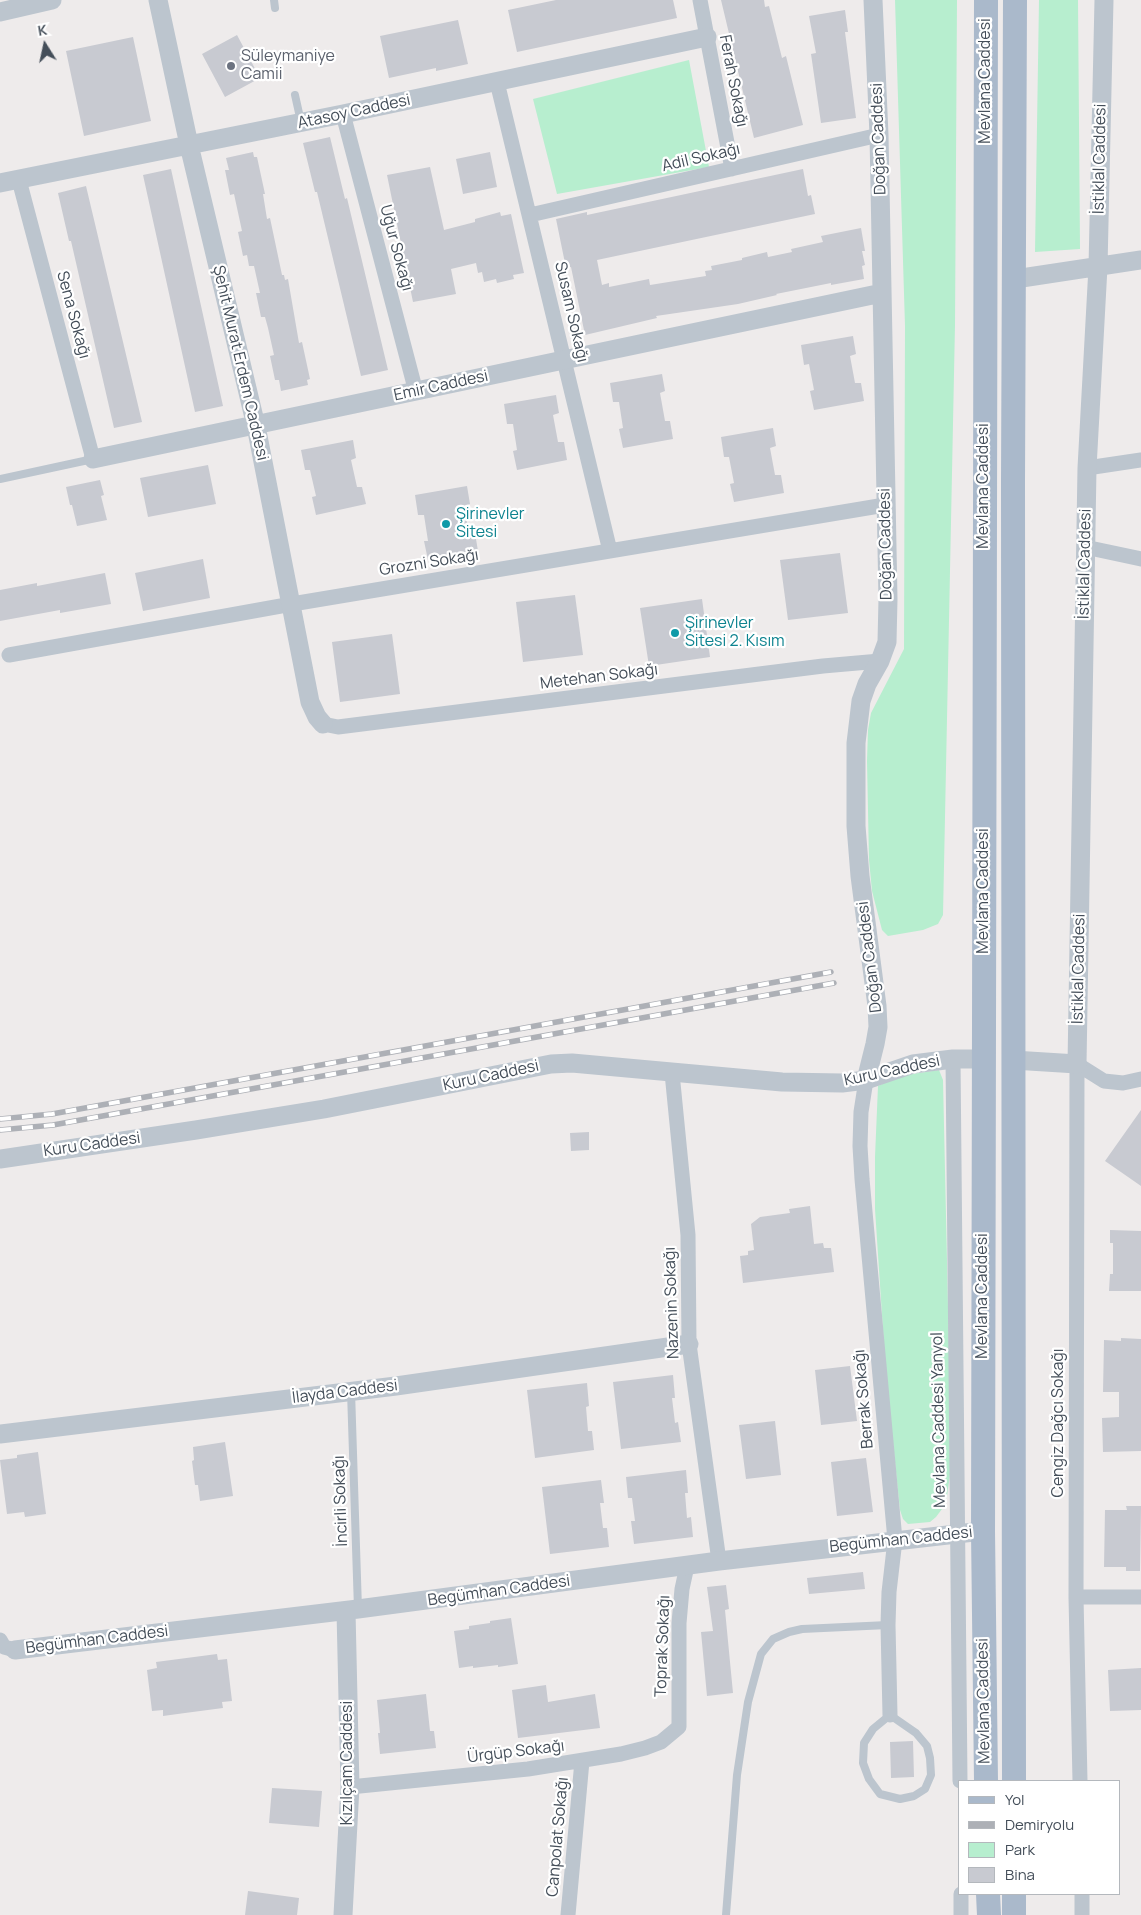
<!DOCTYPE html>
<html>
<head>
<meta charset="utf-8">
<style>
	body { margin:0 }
	#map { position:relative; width:1141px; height:1915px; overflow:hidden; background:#eeebeb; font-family:Manrope,sans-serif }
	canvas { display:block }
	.legend { position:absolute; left:958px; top:1780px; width:162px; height:115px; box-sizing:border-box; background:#fff; border:1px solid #b4b8bd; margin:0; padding:6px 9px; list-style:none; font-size:15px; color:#444e59 }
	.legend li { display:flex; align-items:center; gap:10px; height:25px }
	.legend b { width:25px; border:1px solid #b4b8bd }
	.north { position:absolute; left:20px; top:20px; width:50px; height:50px; -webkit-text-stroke:4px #fff; paint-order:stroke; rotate:350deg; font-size:14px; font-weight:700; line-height:20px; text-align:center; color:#444e59 }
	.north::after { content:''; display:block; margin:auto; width:18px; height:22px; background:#444e59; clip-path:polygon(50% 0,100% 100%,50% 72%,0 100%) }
</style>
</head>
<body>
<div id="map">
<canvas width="1141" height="1915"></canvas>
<ul class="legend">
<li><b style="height:6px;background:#aab9cb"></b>Yol</li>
<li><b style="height:6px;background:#adb0b6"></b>Demiryolu</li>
<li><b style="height:14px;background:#b7eecf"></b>Park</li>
<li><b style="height:14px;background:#c8cad1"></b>Bina</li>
</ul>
<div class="north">K</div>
</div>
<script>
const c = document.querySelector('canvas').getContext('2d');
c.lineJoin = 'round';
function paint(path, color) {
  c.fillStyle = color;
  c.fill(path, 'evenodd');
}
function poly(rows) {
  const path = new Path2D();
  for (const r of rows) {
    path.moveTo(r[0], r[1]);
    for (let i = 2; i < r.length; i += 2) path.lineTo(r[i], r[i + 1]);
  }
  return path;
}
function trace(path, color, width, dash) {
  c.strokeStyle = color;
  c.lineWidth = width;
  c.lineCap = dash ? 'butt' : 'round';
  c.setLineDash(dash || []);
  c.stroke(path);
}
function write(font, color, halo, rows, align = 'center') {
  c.font = font + ' Manrope,sans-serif';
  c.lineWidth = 4.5;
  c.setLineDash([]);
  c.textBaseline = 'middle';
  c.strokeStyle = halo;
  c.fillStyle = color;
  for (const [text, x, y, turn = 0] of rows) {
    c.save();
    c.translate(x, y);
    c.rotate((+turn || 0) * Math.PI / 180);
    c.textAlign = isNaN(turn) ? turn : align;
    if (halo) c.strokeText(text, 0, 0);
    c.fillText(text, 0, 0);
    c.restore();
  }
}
const green = poly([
	[895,0,957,0,955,325,943,915,938,924,923,930,888,936,882,930,872,891,869,860,867,761,868,730,871,713,904,649,905,326],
	[1039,0,1078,0,1080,249,1035,252],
	[689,60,709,167,557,194,533,99],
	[939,1070,943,1080,951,1442,950,1475,947,1496,942,1509,936,1517,930,1522,908,1524,903,1519,900,1510,886,1376,875,1209,875,1157,878,1086,899,1076]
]);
const building = poly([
	[556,0,673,0,677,18,517,52,508,10],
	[721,0,764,0,765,7,769,6,782,58,786,56,803,125,754,138],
	[845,10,848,32,845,32,856,118,821,123,811,54,816,53,809,16],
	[458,20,468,64,436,71,436,68,389,78,380,36],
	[237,35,260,78,225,97,202,54],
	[133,37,151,121,84,136,66,51],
	[330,137,345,199,347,198,388,370,361,376,317,192,315,192,303,143],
	[253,152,254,157,257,157,265,194,263,194,267,219,270,218,282,275,284,275,285,280,288,279,299,343,302,342,310,379,307,380,308,385,281,391,279,380,275,380,270,356,274,355,268,328,265,317,261,317,256,293,260,293,254,266,249,266,247,255,243,256,238,232,242,231,234,194,230,195,225,170,229,170,226,158],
	[490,152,497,187,463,194,456,159],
	[430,167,444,230,475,222,475,219,500,212,501,216,511,214,524,273,513,275,514,279,497,283,496,279,484,282,482,272,478,273,476,263,451,269,456,294,413,302,387,175],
	[171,169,223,406,195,412,143,175],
	[803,169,808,196,811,195,815,214,597,260,602,285,609,283,609,287,649,279,650,285,706,276,705,271,712,270,711,266,742,260,742,258,767,252,768,257,792,252,791,249,823,242,821,236,861,228,865,251,862,251,865,265,862,266,864,279,831,285,831,283,776,294,777,295,738,304,656,316,657,318,585,335,571,267,566,268,556,219,587,212,587,215],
	[86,186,142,422,114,428,71,241,69,241,58,193],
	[853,336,856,354,850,356,855,383,861,383,864,401,814,410,810,391,814,390,809,364,804,365,801,345],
	[662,374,665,391,660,393,665,421,670,421,673,439,623,448,619,429,623,428,619,402,613,402,610,383],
	[556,395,559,413,553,415,558,442,564,442,567,460,517,470,513,451,517,450,513,424,507,424,504,404],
	[773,428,776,446,770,448,775,475,781,475,784,493,734,502,730,484,734,483,729,457,724,457,721,437],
	[353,440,356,458,351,460,357,487,362,487,366,504,316,515,312,497,316,496,310,470,305,470,301,450],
	[208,465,216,504,148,517,140,478],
	[100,480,104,495,101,496,107,520,77,526,72,505,70,505,66,487],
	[467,486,470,504,464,506,469,533,475,533,478,551,428,560,424,541,428,541,424,515,418,515,415,495],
	[840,553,848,613,788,620,780,560],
	[203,559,210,598,143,611,135,573],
	[105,573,111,604,60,613,60,610,0,621,0,590,37,583,37,586],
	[575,595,583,655,523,662,516,602],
	[702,599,710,657,649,666,640,608],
	[392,634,400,694,340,702,332,642],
	[1141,1110,1141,1186,1105,1161],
	[589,1132,589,1150,571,1151,570,1133],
	[810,1206,814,1244,823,1243,824,1248,831,1248,834,1272,743,1283,740,1256,748,1255,748,1251,754,1250,751,1224,760,1217,790,1213,789,1209],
	[1110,1230,1141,1231,1141,1291,1109,1291,1110,1274,1113,1274,1113,1243,1110,1243],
	[1121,1338,1141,1339,1141,1451,1103,1452,1102,1418,1119,1417,1119,1392,1103,1392,1104,1340,1121,1341],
	[850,1366,857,1421,821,1425,815,1370],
	[673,1375,675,1398,672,1398,675,1423,678,1422,681,1442,621,1449,613,1382],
	[587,1383,589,1406,586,1407,588,1431,592,1431,594,1450,535,1458,527,1390],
	[775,1421,781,1475,746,1479,739,1425],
	[225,1442,233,1496,200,1501,198,1485,195,1485,192,1461,194,1460,193,1447],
	[38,1452,46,1514,25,1517,24,1512,7,1514,0,1460,17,1458,17,1455],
	[866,1458,873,1512,837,1516,831,1462],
	[686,1470,688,1493,685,1493,687,1518,691,1517,693,1537,634,1544,631,1521,635,1521,632,1498,628,1498,626,1477],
	[601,1480,604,1503,600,1503,603,1528,607,1528,609,1547,550,1554,542,1487],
	[1126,1506,1141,1506,1140,1571,1126,1571,1126,1567,1104,1567,1105,1510,1127,1510],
	[863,1572,865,1589,809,1594,807,1578],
	[726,1585,729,1609,725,1610,733,1693,707,1696,701,1632,713,1631,707,1587],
	[511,1618,518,1664,498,1667,498,1665,473,1668,473,1666,459,1668,454,1631,469,1629,469,1626,490,1623,490,1621],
	[217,1654,218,1660,227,1659,232,1701,222,1702,223,1708,185,1713,163,1716,163,1710,152,1711,147,1670,157,1668,156,1662],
	[1141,1668,1141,1710,1110,1711,1108,1670],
	[546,1685,548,1702,595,1694,600,1728,518,1738,512,1690],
	[426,1694,430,1731,434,1731,436,1748,380,1754,378,1733,380,1733,377,1700],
	[913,1741,914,1777,891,1778,890,1742],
	[272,1788,322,1791,319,1827,269,1823],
	[248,1891,299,1898,297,1915,245,1915]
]);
const service = poly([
	[274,0,275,8],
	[295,95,301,122],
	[0,479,93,459],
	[351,1391,358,1609],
	[890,1715,916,1733,927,1746,930,1758,931,1775,925,1789,914,1796,900,1799,880,1794,869,1779,863,1763,864,1743,873,1729,890,1715],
	[726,1915,737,1775,748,1702,761,1654,773,1639,789,1632,802,1629,888,1625]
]);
const minor = poly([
	[700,0,732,169],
	[497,82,610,551],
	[343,114,416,392],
	[19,180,93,459],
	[530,215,879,135],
	[1087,468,1141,460],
	[1085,547,1141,559],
	[9,655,292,604,885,505],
	[323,724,338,727,823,666,880,661],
	[953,1059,960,1781],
	[1077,1064,1076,1597,1080,1781],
	[1077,1064,1104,1081,1123,1083,1141,1079],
	[672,1073,688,1235,689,1344,719,1561],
	[866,1080,861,1112,860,1146,862,1179,895,1540,889,1592,888,1625,890,1715],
	[1076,1597,1141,1597],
	[0,1640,4,1647,15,1650],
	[350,1787,528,1769,621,1754,645,1748,661,1742,679,1727,679,1623,682,1589,687,1566],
	[961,1894,961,1915],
	[1082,1894,1082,1915],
	[568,1915,582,1761]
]);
const tertiary = poly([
	[158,0,189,145,256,426,310,702,317,717,323,724],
	[0,12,52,0],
	[0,183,343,114,707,37],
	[1015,279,1141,260],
	[93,459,882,293],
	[1013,1060,1077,1064,1087,468,1098,267,1104,0],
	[866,1080,875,1044,878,1027,877,1006,860,876,856,826,856,743,861,701,867,684,880,661,887,642,888,599,879,135,873,0],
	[0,1159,196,1130,324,1109,551,1064,572,1063,782,1082,842,1083,866,1080,913,1064,953,1059,983,1059],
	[0,1434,396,1386,689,1344],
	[15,1650,358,1609,719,1561,983,1531],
	[343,1915,350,1787,346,1611]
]);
const primary = poly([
	[986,0,983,1531,986,1781],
	[1014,1781,1013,481,1015,0],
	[988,1894,989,1915],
	[1014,1894,1014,1915]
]);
const rail = poly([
	[0,1119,52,1114,831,972],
	[0,1130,53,1125,834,983]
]);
const markers = [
	[231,66,5,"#6b7280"],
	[446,524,5,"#0f9aa8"],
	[675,633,5,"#0f9aa8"]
];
const worshipNames = [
	["Süleymaniye",241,57],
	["Camii",241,75]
];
const streetNames = [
	["Ferah Sokağı",733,81,79],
	["Mevlana Caddesi",986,81,-90],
	["Atasoy Caddesi",354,112,-12],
	["Doğan Caddesi",879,139,-92],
	["Adil Sokağı",701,158,-13],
	["İstiklal Caddesi",1100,159,-89],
	["Uğur Sokağı",396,248,75],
	["Susam Sokağı",571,312,77],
	["Sena Sokağı",73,315,75],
	["Şehit Murat Erdem Caddesi",240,363,77],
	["Emir Caddesi",441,386,-12],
	["Mevlana Caddesi",984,486,-90],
	["Doğan Caddesi",886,544,-91],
	["Grozni Sokağı",429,563,-9],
	["İstiklal Caddesi",1085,564,-89],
	["Metehan Sokağı",599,677,-7],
	["Mevlana Caddesi",984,891,-90],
	["Doğan Caddesi",870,957,-97],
	["İstiklal Caddesi",1079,969,-89],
	["Kuru Caddesi",892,1071,-12],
	["Kuru Caddesi",491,1076,-12],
	["Kuru Caddesi",92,1145,-8],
	["Mevlana Caddesi",983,1296,-90],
	["Nazenin Sokağı",672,1303,-92],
	["İlayda Caddesi",345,1392,-7],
	["Berrak Sokağı",864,1399,-95],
	["Mevlana Caddesi Yanyol",939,1420,-91],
	["Cengiz Dağcı Sokağı",1059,1423,-90],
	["İncirli Sokağı",341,1501,-92],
	["Begümhan Caddesi",901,1540,-6],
	["Begümhan Caddesi",499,1591,-8],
	["Begümhan Caddesi",97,1640,-7],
	["Toprak Sokağı",663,1646,-88],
	["Mevlana Caddesi",984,1701,-91],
	["Ürgüp Sokağı",516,1752,-7],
	["Kızılçam Caddesi",348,1763,-90],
	["Canpolat Sokağı",558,1837,-85]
];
const cultureNames = [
	["Şirinevler",456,515],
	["Sitesi",456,533],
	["Şirinevler",685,624],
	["Sitesi 2. Kısım",685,642]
];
paint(green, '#b7eecf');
paint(building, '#c8cad1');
trace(service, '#bcc5ce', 8);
trace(minor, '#bcc5ce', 15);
trace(tertiary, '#bcc5ce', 19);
trace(primary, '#aab9cb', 24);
trace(rail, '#adb0b6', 5.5);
trace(rail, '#fff', 4, [11]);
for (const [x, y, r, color] of markers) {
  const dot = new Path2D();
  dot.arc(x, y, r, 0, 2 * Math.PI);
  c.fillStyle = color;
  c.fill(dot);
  trace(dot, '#fff', 2);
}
write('16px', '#5b616d', '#fff', worshipNames, 'left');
write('16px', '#444e59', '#fff', streetNames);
write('16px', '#0d838f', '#fff', cultureNames, 'left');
</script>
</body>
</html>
